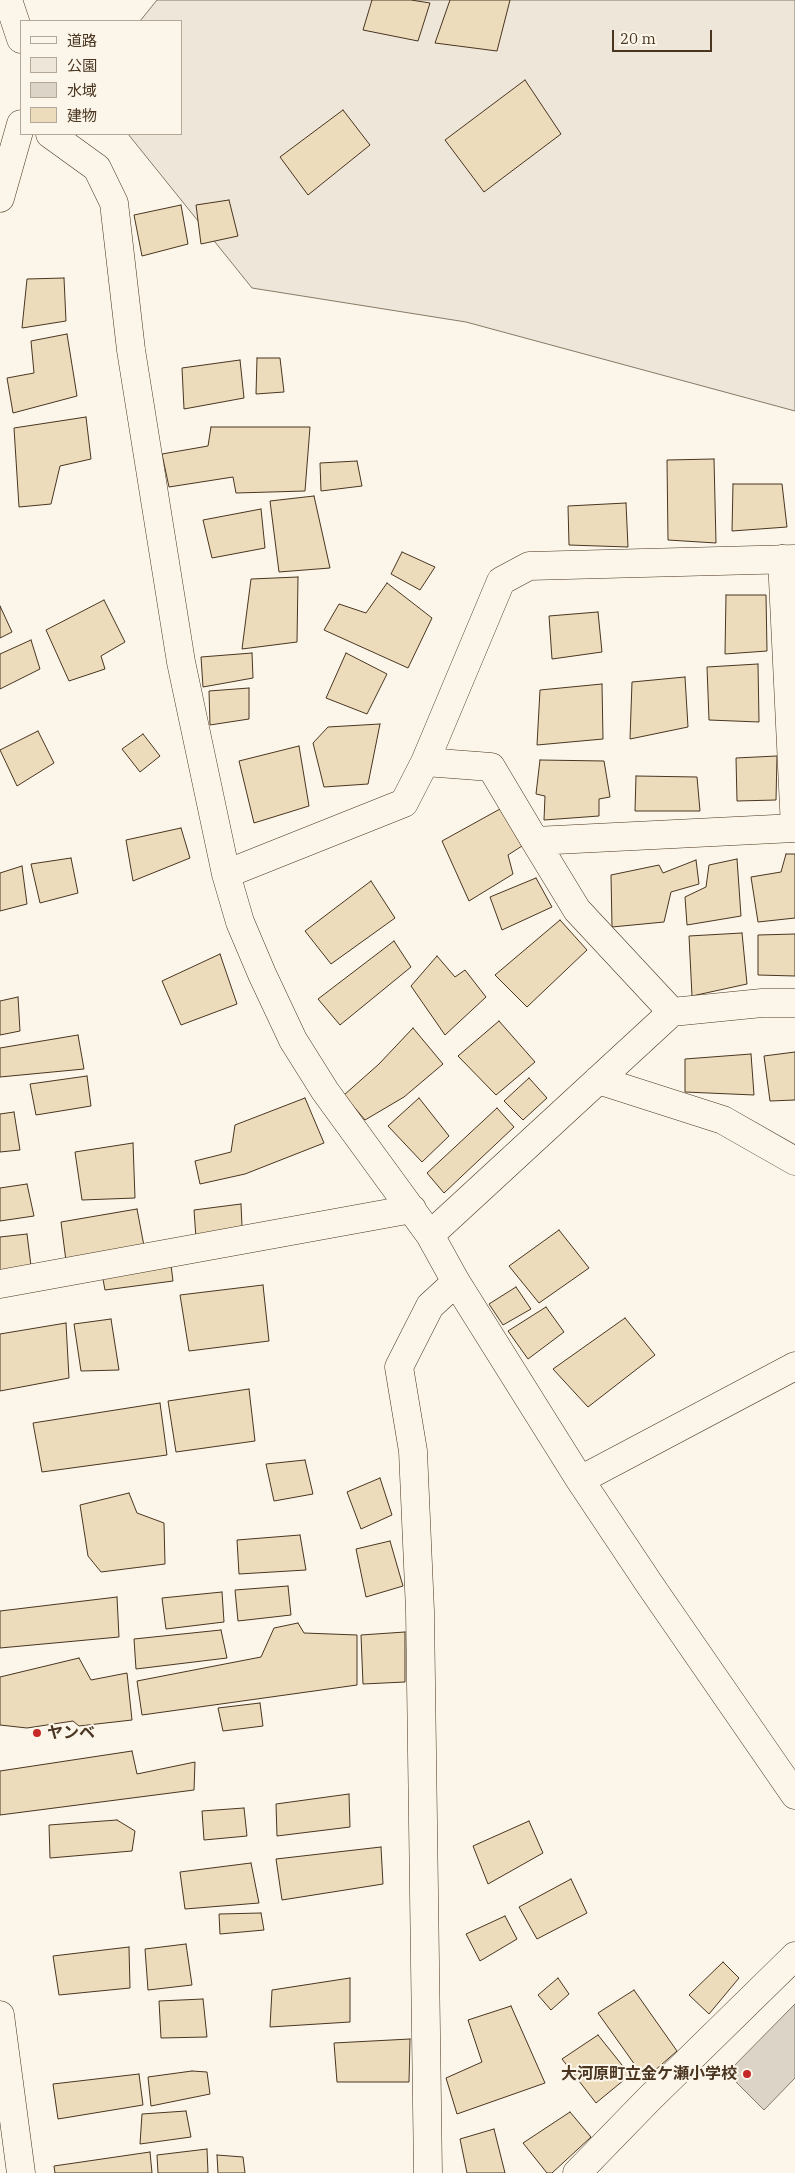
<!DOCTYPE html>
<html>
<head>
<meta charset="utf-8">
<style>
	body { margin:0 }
	#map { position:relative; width:795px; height:2173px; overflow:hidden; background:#fbf6e9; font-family:"IBM Plex Serif","Noto Sans JP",serif }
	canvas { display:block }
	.legend { position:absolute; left:20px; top:20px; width:162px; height:115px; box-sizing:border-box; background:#fbf6e9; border:1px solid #b4a999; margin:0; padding:6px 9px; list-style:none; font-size:15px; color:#4a3520 }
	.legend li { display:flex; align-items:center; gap:10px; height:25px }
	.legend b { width:25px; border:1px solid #b4a999 }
	.scale { position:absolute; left:612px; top:30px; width:100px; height:22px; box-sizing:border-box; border:2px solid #4a3520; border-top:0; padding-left:6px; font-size:15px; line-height:18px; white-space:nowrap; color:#4a3520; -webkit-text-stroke:4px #fbf6e9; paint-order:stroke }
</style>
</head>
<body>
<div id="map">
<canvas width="795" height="2173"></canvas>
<ul class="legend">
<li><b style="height:6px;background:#fbf6e9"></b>道路</li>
<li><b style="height:14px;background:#ede6d9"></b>公園</li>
<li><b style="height:14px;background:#dcd4c6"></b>水域</li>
<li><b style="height:14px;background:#ecdcbc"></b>建物</li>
</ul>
<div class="scale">20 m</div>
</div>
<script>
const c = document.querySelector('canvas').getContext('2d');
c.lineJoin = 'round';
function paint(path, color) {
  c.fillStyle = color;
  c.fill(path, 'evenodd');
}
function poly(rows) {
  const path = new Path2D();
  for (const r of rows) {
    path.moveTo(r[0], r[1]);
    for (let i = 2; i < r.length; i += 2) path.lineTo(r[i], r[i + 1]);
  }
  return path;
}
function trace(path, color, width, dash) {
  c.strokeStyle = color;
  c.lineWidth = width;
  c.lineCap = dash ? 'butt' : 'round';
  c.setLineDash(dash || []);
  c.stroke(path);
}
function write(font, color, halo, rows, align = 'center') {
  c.font = font + ' "IBM Plex Serif","Noto Sans JP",serif';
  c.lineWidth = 4;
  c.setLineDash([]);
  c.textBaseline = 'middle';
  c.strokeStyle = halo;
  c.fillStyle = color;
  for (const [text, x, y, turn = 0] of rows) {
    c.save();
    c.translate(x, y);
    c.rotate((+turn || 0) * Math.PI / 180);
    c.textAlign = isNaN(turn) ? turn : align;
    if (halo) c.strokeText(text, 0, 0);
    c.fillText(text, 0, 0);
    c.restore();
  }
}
const green = poly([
	[157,0,795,0,795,411,466,322,252,288,128,134,181,134,181,21,140,21,157,0]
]);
const water = poly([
	[795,2004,795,2078,764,2110,727,2073,795,2004]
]);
const building = poly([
	[372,0,411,0,430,3,418,41,363,30,372,0],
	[450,0,510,0,497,51,435,43,450,0],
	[525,80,561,134,484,192,445,140,525,80],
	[343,110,370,145,308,195,280,157,343,110],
	[229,200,238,236,201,244,196,205,229,200],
	[181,205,188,244,142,256,134,215,181,205],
	[64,278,66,321,22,328,27,279,64,278],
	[67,334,77,396,13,413,7,378,34,373,31,341,67,334],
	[257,358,280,358,284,392,256,394,257,358],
	[240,360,244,398,184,409,182,368,240,360],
	[86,417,91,459,60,466,51,504,19,507,14,428,86,417],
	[211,427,310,427,305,491,236,493,233,477,169,487,162,454,208,446,211,427],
	[714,459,716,543,668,540,667,460,714,459],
	[357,461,362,486,321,491,320,463,357,461],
	[733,484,782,484,787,527,732,531,733,484],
	[314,496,330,568,279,572,270,501,314,496],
	[626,503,628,547,569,545,568,506,626,503],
	[261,509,265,548,212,558,203,520,261,509],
	[402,552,435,567,420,590,391,574,402,552],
	[298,577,297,642,242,649,251,579,298,577],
	[387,583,432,618,408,668,324,630,339,604,366,613,387,583],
	[726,595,766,595,767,651,725,654,726,595],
	[104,600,125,642,101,656,105,669,69,681,46,630,104,600],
	[0,606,12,632,0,638,0,606],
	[598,612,602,652,552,659,549,616,598,612],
	[31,640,40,669,0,689,0,654,31,640],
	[252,653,253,678,203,687,201,657,252,653],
	[346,653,387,674,367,714,326,698,346,653],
	[758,664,759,722,709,720,707,667,758,664],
	[685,677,688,727,630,739,632,682,685,677],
	[602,684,603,739,537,745,540,690,602,684],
	[249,688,249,719,210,725,209,691,249,688],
	[380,724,368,784,324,787,313,743,328,727,380,724],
	[38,731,54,763,17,786,0,750,38,731],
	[143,734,160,756,140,772,122,749,143,734],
	[299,746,309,806,254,823,239,761,299,746],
	[777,756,776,800,737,801,736,758,777,756],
	[540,760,604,761,610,797,599,799,599,816,544,820,545,796,536,794,540,760],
	[636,776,697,777,700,811,635,811,636,776],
	[500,809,522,846,508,855,513,874,469,901,442,841,500,809],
	[181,828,190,858,133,881,126,840,181,828],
	[786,854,795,854,795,918,758,922,751,877,781,872,786,854],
	[71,858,78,893,40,903,31,864,71,858],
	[737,859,741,916,687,925,685,897,706,887,709,865,737,859],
	[696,860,699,884,671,892,664,922,612,927,611,875,659,865,663,873,696,860],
	[22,866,27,904,0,911,0,873,22,866],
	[536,878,552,907,502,930,490,897,536,878],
	[371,881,395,918,331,964,305,931,371,881],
	[560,920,587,950,527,1007,495,975,560,920],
	[742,933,747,984,692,996,689,936,742,933],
	[795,934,795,976,758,975,758,935,795,934],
	[394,941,411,967,340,1025,318,999,394,941],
	[220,954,237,1004,181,1025,162,981,220,954],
	[437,956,455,977,465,970,486,997,445,1035,411,986,437,956],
	[18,997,20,1031,0,1035,0,1001,18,997],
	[499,1021,535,1062,496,1095,458,1056,499,1021],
	[413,1028,443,1064,404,1097,365,1120,344,1095,379,1064,413,1028],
	[78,1035,84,1069,0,1077,0,1048,78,1035],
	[795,1052,795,1100,770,1101,764,1056,795,1052],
	[751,1054,754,1095,685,1092,685,1059,751,1054],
	[87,1076,91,1106,36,1115,30,1084,87,1076],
	[529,1078,547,1098,523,1120,504,1101,529,1078],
	[305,1098,324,1143,245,1174,200,1184,195,1161,231,1152,235,1125,305,1098],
	[419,1098,449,1136,422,1162,388,1126,419,1098],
	[497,1108,514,1127,444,1193,427,1173,497,1108],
	[14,1112,20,1150,0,1152,0,1114,14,1112],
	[133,1143,135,1198,82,1200,75,1152,133,1143],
	[27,1184,34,1216,0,1221,0,1188,27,1184],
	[241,1204,242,1226,196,1238,194,1210,241,1204],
	[137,1209,144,1246,66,1261,61,1222,137,1209],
	[559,1230,589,1268,539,1303,509,1266,559,1230],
	[27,1234,31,1266,0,1271,0,1237,27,1234],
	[171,1265,173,1281,105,1290,102,1274,171,1265],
	[263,1285,269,1341,189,1351,180,1295,263,1285],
	[516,1287,531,1309,503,1325,489,1304,516,1287],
	[546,1307,564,1332,528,1359,508,1331,546,1307],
	[625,1318,655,1355,588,1407,553,1369,625,1318],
	[111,1319,119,1370,81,1371,74,1324,111,1319],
	[66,1323,69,1378,0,1391,0,1334,66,1323],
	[249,1389,255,1441,176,1452,168,1401,249,1389],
	[160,1403,167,1455,42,1472,33,1423,160,1403],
	[305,1460,313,1494,274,1501,266,1464,305,1460],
	[380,1478,392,1515,361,1529,347,1492,380,1478],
	[129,1493,137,1513,164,1523,165,1564,101,1572,88,1556,80,1505,129,1493],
	[300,1535,306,1570,239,1574,237,1540,300,1535],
	[390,1541,403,1586,366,1597,356,1549,390,1541],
	[288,1586,291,1615,238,1621,235,1590,288,1586],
	[222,1592,224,1622,166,1629,162,1598,222,1592],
	[117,1597,119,1637,0,1648,0,1611,117,1597],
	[298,1623,304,1633,357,1635,357,1685,142,1715,137,1681,261,1657,274,1628,298,1623],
	[221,1630,227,1658,136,1669,134,1639,221,1630],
	[405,1632,405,1682,363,1684,361,1635,405,1632],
	[79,1658,91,1680,127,1673,132,1720,79,1726,73,1721,27,1728,0,1725,0,1677,79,1658],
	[260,1703,263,1726,223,1731,218,1708,260,1703],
	[132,1751,137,1774,195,1762,194,1790,0,1815,0,1771,132,1751],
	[349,1794,350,1827,277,1836,276,1804,349,1794],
	[244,1808,247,1836,204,1840,202,1811,244,1808],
	[117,1820,135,1831,132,1851,50,1858,49,1825,117,1820],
	[529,1821,543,1853,488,1884,473,1846,529,1821],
	[381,1847,383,1884,282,1900,276,1859,381,1847],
	[251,1863,259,1903,185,1909,180,1872,251,1863],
	[571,1879,587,1913,537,1939,519,1907,571,1879],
	[261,1913,264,1930,220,1934,219,1914,261,1913],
	[505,1916,517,1939,480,1961,466,1934,505,1916],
	[186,1944,192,1985,148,1990,145,1949,186,1944],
	[129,1947,130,1988,59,1995,53,1956,129,1947],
	[723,1962,739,1978,709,2014,689,1995,723,1962],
	[350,1978,350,2022,270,2027,272,1990,350,1978],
	[558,1978,569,1994,551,2010,538,1995,558,1978],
	[634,1990,677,2051,645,2079,598,2013,634,1990],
	[203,1999,207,2037,161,2038,159,2001,203,1999],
	[511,2006,545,2083,457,2114,446,2078,482,2062,468,2020,511,2006],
	[598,2035,630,2075,596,2103,562,2059,598,2035],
	[410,2039,409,2082,337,2082,334,2043,410,2039],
	[192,2071,207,2072,210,2094,151,2106,148,2077,192,2071],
	[139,2074,143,2105,58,2119,53,2084,139,2074],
	[186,2111,191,2137,140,2144,142,2114,186,2111],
	[570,2112,591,2137,552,2173,547,2173,523,2143,570,2112],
	[494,2129,505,2173,467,2173,460,2139,494,2129],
	[207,2149,208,2173,158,2173,157,2155,207,2149],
	[150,2152,152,2173,55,2173,54,2166,150,2152],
	[217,2155,243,2157,245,2173,218,2173,217,2155]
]);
const minor = poly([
	[50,134,97,168,114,203,131,350,181,662,226,874,240,922,262,974,293,1040,325,1091,430,1235,456,1282,580,1480,650,1585,795,1795],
	[782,559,795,828],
	[425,762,491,767,535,841,795,828],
	[535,841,577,910,672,1012],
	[226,874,404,803,425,762,501,581,529,566,795,559],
	[598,1080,723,1120,795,1161],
	[430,1235,672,1012,762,1003,795,1003],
	[0,1284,412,1209],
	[580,1480,795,1366],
	[428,2173,420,1611,413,1451,399,1367,430,1306,456,1282],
	[577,2173,649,2099,795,1956]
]);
const tertiary = poly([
	[8,0,21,39],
	[0,198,21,124],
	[0,2015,21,2173]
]);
const markers = [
	[37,1733,5,"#c62828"],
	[747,2074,5,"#c62828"]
];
const poiNames = [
	["ヤンベ",47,1733],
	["大河原町立金ケ瀬小学校",737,2074,"right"]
];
paint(green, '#ede6d9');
trace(green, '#887966', 1);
paint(water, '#dcd4c6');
trace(water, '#887966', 1);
paint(building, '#ecdcbc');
trace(building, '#4a3520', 1);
trace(minor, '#4a3520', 29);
trace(tertiary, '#4a3520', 29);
trace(minor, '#fbf6e9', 28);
trace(tertiary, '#fbf6e9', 28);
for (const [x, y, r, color] of markers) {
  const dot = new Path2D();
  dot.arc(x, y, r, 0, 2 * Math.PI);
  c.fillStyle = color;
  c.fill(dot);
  trace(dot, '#fbf6e9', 2);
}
write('bold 16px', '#4a3520', '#fbf6e9', poiNames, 'left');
</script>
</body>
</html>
